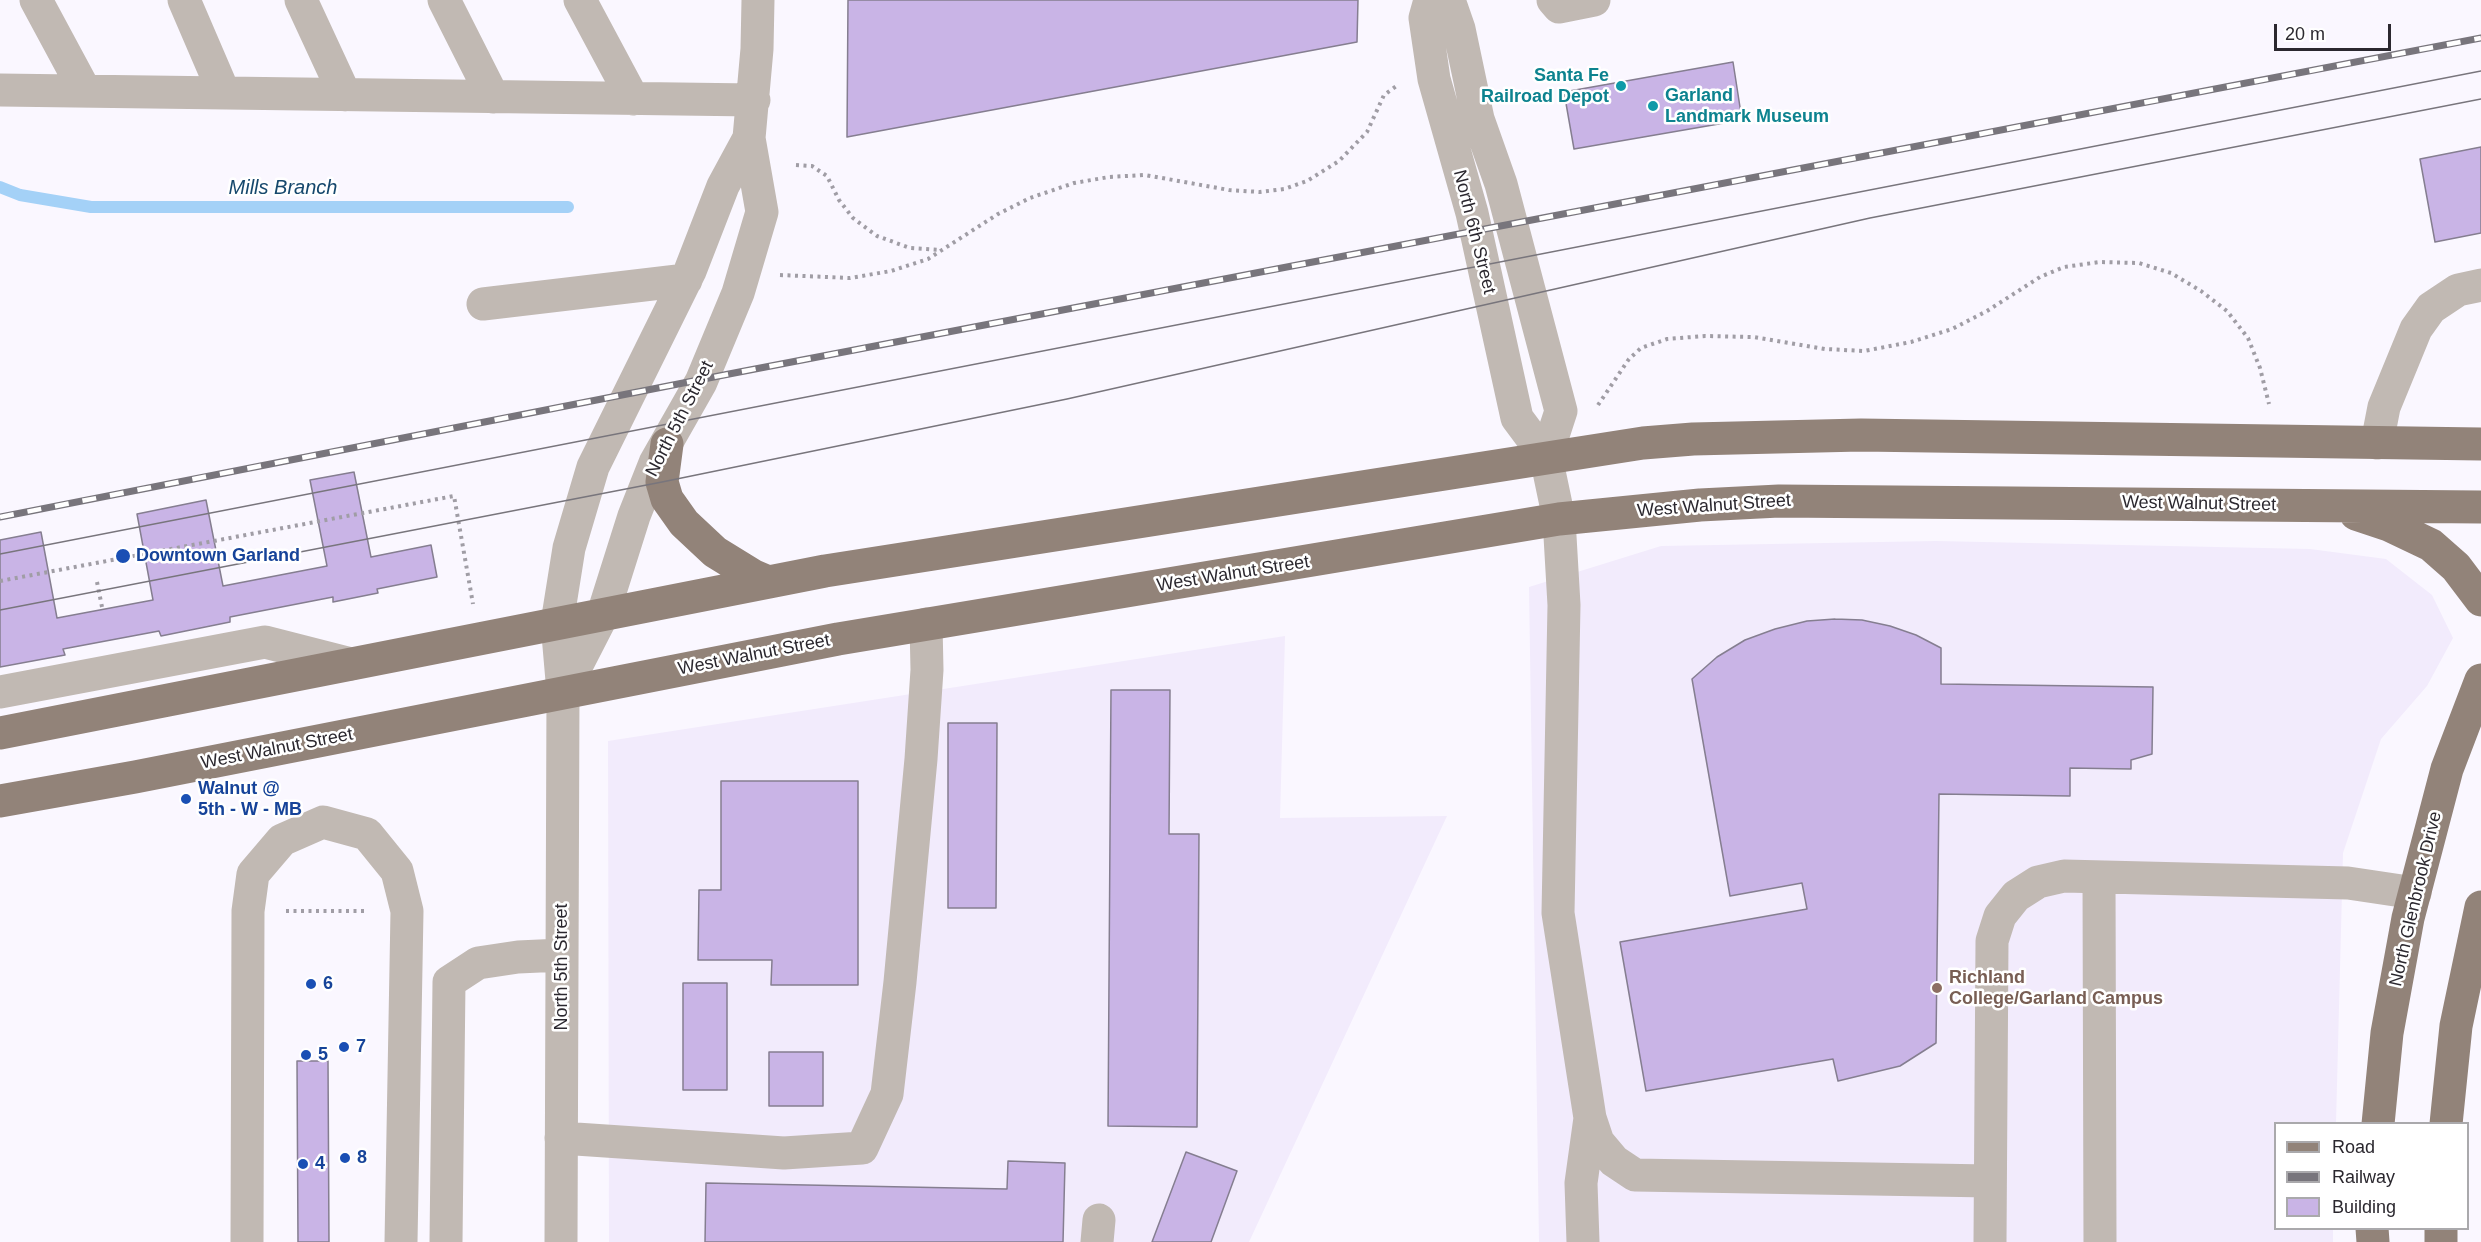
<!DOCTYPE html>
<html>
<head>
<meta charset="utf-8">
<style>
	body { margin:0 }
	#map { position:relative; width:2481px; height:1242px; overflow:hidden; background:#faf7ff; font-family:Arial,sans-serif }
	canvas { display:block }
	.legend { position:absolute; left:2274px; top:1122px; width:195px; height:108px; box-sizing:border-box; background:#fff; border:2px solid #aaa9ac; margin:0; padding:8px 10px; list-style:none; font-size:18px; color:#2b282f }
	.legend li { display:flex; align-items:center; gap:12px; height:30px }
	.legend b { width:30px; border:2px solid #aaa9ac }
	.scale { position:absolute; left:2274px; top:24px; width:117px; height:27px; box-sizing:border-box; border:3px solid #2b282f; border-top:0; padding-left:8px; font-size:18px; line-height:21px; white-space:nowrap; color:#2b282f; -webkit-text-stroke:4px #fff; paint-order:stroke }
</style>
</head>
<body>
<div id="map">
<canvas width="2481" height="1242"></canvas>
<ul class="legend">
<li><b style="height:8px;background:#928379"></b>Road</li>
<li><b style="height:8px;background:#78757c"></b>Railway</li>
<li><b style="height:16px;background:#c9b4e6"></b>Building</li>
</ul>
<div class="scale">20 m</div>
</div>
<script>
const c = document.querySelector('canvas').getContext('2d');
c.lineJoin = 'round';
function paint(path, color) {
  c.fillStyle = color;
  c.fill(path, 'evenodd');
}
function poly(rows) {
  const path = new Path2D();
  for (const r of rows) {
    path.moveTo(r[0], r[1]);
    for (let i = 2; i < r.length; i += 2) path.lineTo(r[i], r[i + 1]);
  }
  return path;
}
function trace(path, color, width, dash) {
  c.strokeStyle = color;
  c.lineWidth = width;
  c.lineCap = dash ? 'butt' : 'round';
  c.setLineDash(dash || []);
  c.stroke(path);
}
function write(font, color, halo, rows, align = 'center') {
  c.font = font + ' Arial,sans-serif';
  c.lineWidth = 5;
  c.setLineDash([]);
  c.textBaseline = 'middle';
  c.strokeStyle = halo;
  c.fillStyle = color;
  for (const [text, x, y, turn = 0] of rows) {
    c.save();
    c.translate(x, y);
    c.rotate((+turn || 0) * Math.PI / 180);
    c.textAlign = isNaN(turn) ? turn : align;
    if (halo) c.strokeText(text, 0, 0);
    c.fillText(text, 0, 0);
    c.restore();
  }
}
const built = poly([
	[1936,541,2310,549,2386,559,2432,595,2453,638,2427,686,2381,739,2343,853,2336,1123,2276,1124,2276,1228,2333,1229,2333,1242,1539,1242,1529,587,1661,546],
	[1285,636,1280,818,1447,816,1249,1242,609,1242,608,741]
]);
const stream = poly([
	[0,187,20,195,91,207,568,207]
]);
const building = poly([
	[848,0,1358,0,1357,42,847,137,848,0],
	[1733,62,1742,120,1574,149,1564,92,1733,62],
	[2481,147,2481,233,2435,242,2420,159,2481,147],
	[354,472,371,557,431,545,437,577,377,589,378,593,333,602,333,597,230,617,230,622,161,636,159,631,63,649,65,655,0,667,0,540,41,532,57,618,153,600,137,514,206,500,223,586,327,566,310,480,354,472],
	[1835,619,1862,620,1890,626,1916,635,1941,648,1941,684,2153,687,2152,754,2131,760,2131,769,2070,768,2070,796,1939,794,1936,1043,1900,1066,1838,1081,1833,1059,1646,1091,1620,942,1807,909,1802,883,1730,896,1692,679,1717,657,1745,640,1775,629,1807,621,1835,619],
	[1111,690,1170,690,1169,834,1199,834,1197,1127,1108,1126,1111,690],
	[948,723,997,723,996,908,948,908,948,723],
	[721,781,858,781,858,985,771,985,772,960,698,960,699,890,721,890,721,781],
	[683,983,727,983,727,1090,683,1090,683,983],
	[769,1052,823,1052,823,1106,769,1106,769,1052],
	[297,1061,328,1061,329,1242,298,1242,297,1061],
	[1186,1152,1237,1171,1211,1242,1152,1242,1186,1152],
	[1008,1161,1065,1163,1063,1242,705,1242,706,1183,1007,1189,1008,1161]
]);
const path = poly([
	[796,165,812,166,827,176,839,200,853,218,877,236,910,248,942,250],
	[780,275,850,278,891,271,928,259,998,214,1030,198,1074,183,1109,177,1145,175,1229,190,1260,192,1284,189,1307,181,1339,161,1367,132,1384,95,1398,85],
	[1598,405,1629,359,1641,348,1667,339,1705,336,1753,337,1825,349,1864,351,1911,342,1952,329,1987,311,2040,277,2064,267,2100,262,2139,263,2171,273,2201,291,2227,311,2248,338,2260,368,2269,404],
	[0,581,454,496,473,604],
	[97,582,102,607],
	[286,911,368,911]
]);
const minor = poly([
	[36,0,85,91],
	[184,0,224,93],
	[301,0,345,95],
	[444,0,493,97],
	[580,0,633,99],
	[1430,0,1425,18,1434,79,1472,213,1517,418,1546,457,1559,519,1564,605,1558,913,1590,1118,1598,1142,1614,1161,1635,1175,1990,1181],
	[1449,0,1459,29,1478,119,1501,184,1561,411,1546,457],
	[1553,0,1559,7,1594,0],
	[0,90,754,100],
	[483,304,686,280],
	[2377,443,2384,407,2416,329,2431,308,2458,290,2481,285],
	[0,692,265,642,351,664],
	[563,692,603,614,634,516,655,463,701,382,738,293,762,212,749,138,757,49,758,0],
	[2099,877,2100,1242],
	[561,1138,784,1153,862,1148,887,1094,900,982,921,759,927,670,926,624],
	[247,1242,248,911,253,874,282,840,323,822,367,834,397,871,407,911,401,1242],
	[446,1242,449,982,478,963,518,957,562,955],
	[561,1242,563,692,557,623,569,548,593,467,690,271,723,186,749,138],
	[1097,1242,1099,1220],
	[1583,1242,1581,1183,1590,1118],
	[1990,1242,1992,941,2000,916,2016,896,2038,882,2064,876,2348,883,2415,893]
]);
const major = poly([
	[667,444,662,482,667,499,684,523,715,552,754,576,768,582],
	[2356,514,2389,525,2431,545,2456,567,2481,600],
	[0,733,825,571,1643,443,1693,439,1861,435,2481,444],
	[0,801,135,777,838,639,1559,519,1700,505,1779,501,2481,507],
	[2378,1124,2387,1033,2408,918,2447,769,2481,680],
	[2446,1124,2456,1026,2481,907],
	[2372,1228,2373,1242],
	[2441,1228,2441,1242]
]);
const tram = poly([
	[0,554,2481,71],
	[0,610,662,482,1067,399,1870,218,2481,99]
]);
const rail = poly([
	[0,517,729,374,2481,38]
]);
const markers = [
	[1621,86,6,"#0f9aa8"],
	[1653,106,6,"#0f9aa8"],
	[123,556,8,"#1a4fb4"],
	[186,799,6,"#1a4fb4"],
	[311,984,6,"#1a4fb4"],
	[1937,988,6,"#8d6e63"],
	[344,1047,6,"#1a4fb4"],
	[306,1055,6,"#1a4fb4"],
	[345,1158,6,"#1a4fb4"],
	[303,1164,6,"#1a4fb4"]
];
const cultureNames = [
	["Santa Fe",1609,76],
	["Railroad Depot",1609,97],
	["Garland",1665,96,"left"],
	["Landmark Museum",1665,117,"left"]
];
const streetNames = [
	["North 6th Street",1474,232,76],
	["North 5th Street",680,419,-63],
	["West Walnut Street",2199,504,1],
	["West Walnut Street",1714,506,-4],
	["West Walnut Street",1233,574,-9],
	["West Walnut Street",754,655,-11],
	["West Walnut Street",277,749,-11],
	["North Glenbrook Drive",2416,899,-77],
	["North 5th Street",562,967,-90]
];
const transitNames = [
	["Downtown Garland",136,556],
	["Walnut @",198,789],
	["5th - W - MB",198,810],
	["6",323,984],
	["7",356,1047],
	["5",318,1055],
	["8",357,1158],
	["4",315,1164]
];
const educationNames = [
	["Richland",1949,978],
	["College/Garland Campus",1949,999]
];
const waterNames = [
	["Mills Branch",283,188]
];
paint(built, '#f2ebfc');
trace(stream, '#a4d1f7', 12);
paint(building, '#c9b4e6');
trace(building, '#857e90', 1.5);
trace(path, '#a09da5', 4, [3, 4.5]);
trace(minor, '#c1b9b3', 33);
trace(major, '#928379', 33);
trace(tram, '#78757c', 1.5);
trace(rail, '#78757c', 7);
trace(rail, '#fff', 4.5, [14]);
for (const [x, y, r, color] of markers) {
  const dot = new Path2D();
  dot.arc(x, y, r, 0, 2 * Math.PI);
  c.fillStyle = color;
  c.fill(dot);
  trace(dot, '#fff', 2);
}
write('bold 18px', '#0d838f', '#fff', cultureNames, 'right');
write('18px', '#2b282f', '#fff', streetNames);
write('bold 18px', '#164399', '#fff', transitNames, 'left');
write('bold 18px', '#785e54', '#fff', educationNames, 'left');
write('italic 20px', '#16486d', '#fff', waterNames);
</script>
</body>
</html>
